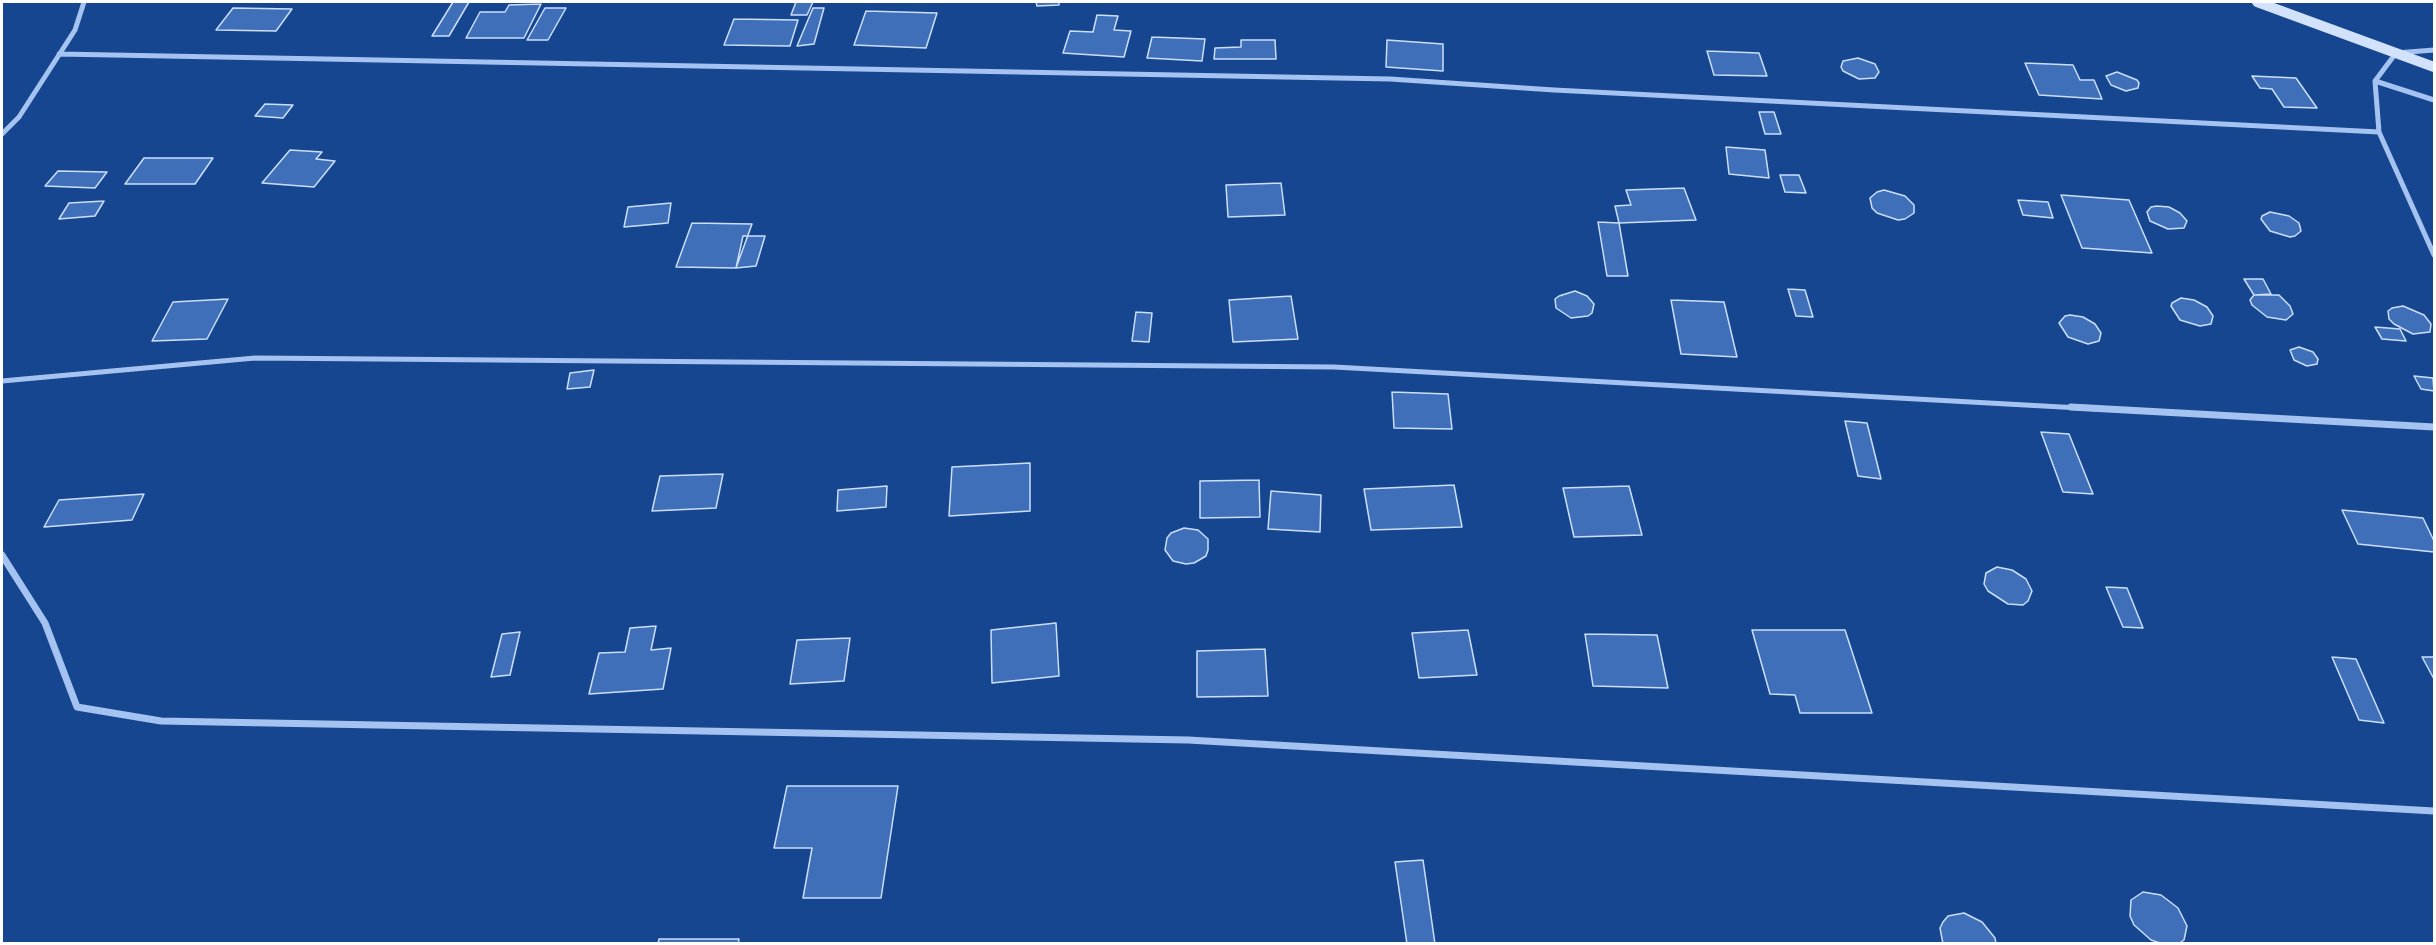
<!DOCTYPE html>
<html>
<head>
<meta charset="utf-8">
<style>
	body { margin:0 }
	#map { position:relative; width:2436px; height:945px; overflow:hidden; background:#174691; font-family:"PT Sans Narrow",sans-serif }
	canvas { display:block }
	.frame { position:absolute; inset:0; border:3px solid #fff; pointer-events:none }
</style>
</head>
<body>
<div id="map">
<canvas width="2436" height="945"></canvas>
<div class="frame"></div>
</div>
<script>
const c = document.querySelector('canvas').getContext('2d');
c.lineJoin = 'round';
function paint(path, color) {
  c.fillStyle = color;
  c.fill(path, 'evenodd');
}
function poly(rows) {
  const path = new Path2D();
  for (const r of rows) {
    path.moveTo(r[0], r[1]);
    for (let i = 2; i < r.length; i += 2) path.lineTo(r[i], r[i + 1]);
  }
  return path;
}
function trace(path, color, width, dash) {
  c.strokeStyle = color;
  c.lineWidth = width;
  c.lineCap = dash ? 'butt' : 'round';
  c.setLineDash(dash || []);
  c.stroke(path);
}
const building = poly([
	[453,2,469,2,449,36,432,36,453,2],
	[796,2,813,2,807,15,791,15,796,2],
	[1036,2,1059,2,1059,5,1037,6,1036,2],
	[541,4,524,38,466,38,480,12,505,12,509,5,541,4],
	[233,8,292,9,276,31,216,30,233,8],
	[545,8,566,8,548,40,527,40,545,8],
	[813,8,824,8,814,44,797,46,813,8],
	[866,11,937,13,926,48,854,45,866,11],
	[1097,15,1118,16,1114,30,1131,31,1124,57,1063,53,1070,31,1093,32,1097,15],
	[734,19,798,20,790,46,724,45,734,19],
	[1152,37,1205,39,1202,61,1147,58,1152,37],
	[1241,40,1275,40,1276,59,1214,59,1215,48,1241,47,1241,40],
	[1387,40,1443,44,1443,71,1386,67,1387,40],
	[1707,51,1759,53,1767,76,1714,75,1707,51],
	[1858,58,1875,64,1879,72,1875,78,1859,79,1843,71,1841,67,1843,61,1858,58],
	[2025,63,2073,65,2080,80,2094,80,2102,99,2039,95,2025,63],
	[2117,72,2137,80,2139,83,2138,88,2126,91,2111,85,2106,76,2117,72],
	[2252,76,2296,78,2317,108,2284,107,2272,89,2260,88,2252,76],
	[265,104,293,105,283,118,255,116,265,104],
	[1759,112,1774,112,1781,134,1765,134,1759,112],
	[1726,147,1765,150,1769,178,1729,174,1726,147],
	[290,150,322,152,316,159,335,161,314,187,262,183,290,150],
	[144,158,213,158,195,184,125,184,144,158],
	[58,171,107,172,95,188,45,186,58,171],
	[1780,175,1799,175,1806,193,1785,192,1780,175],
	[1281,183,1285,215,1228,217,1226,185,1281,183],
	[1684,188,1696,220,1619,223,1615,206,1631,205,1626,190,1684,188],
	[1884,190,1905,196,1914,205,1914,213,1905,219,1898,220,1877,213,1872,208,1870,198,1877,192,1884,190],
	[2061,195,2129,200,2152,253,2082,248,2061,195],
	[2018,200,2048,202,2053,218,2023,215,2018,200],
	[104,201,95,216,59,219,69,203,104,201],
	[671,203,668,223,624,227,628,207,671,203],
	[2157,206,2169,207,2180,213,2187,221,2184,228,2168,229,2150,221,2147,212,2151,207,2157,206],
	[2270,212,2289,216,2299,223,2301,231,2295,236,2290,237,2270,231,2261,219,2262,216,2270,212],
	[1598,222,1619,223,1628,276,1607,276,1598,222],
	[692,223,752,224,736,268,676,267,692,223],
	[743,236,765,236,756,266,736,268,743,236],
	[2244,279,2263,279,2271,294,2254,295,2244,279],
	[1788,289,1805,290,1813,317,1796,316,1788,289],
	[1575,291,1587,296,1594,304,1592,313,1588,316,1571,318,1556,308,1555,299,1559,296,1575,291],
	[2254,295,2279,295,2290,306,2293,314,2286,320,2267,317,2252,305,2250,300,2254,295],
	[1291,296,1298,339,1233,342,1229,300,1291,296],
	[2181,298,2194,300,2207,307,2213,316,2211,324,2200,326,2180,320,2171,306,2172,303,2181,298],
	[228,299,207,339,152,341,173,302,228,299],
	[1671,300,1724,302,1737,357,1681,354,1671,300],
	[2403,306,2424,315,2431,324,2430,332,2413,334,2394,324,2389,319,2388,311,2392,308,2403,306],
	[1136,312,1152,313,1149,342,1132,341,1136,312],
	[2070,315,2083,317,2095,324,2101,333,2099,341,2088,344,2068,337,2059,323,2065,316,2070,315],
	[2375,327,2400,329,2406,341,2382,339,2375,327],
	[2299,347,2313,352,2318,359,2317,364,2307,366,2294,360,2290,350,2299,347],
	[594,370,590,387,567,389,570,373,594,370],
	[2414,376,2433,378,2434,391,2421,389,2414,376],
	[1392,392,1448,394,1452,429,1394,428,1392,392],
	[1845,421,1867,423,1881,479,1858,476,1845,421],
	[2041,432,2069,434,2093,494,2063,492,2041,432],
	[1030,463,1030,511,949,516,952,467,1030,463],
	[723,474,716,508,652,511,660,476,723,474],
	[1259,480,1260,517,1200,518,1200,481,1259,480],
	[1454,485,1462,527,1371,530,1364,489,1454,485],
	[887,486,886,507,837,511,838,490,887,486],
	[1629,486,1642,535,1574,537,1563,488,1629,486],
	[1271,491,1321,495,1320,532,1268,529,1271,491],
	[144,494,132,520,44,527,59,500,144,494],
	[2342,510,2423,518,2434,541,2434,552,2358,544,2342,510],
	[1184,528,1198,530,1208,539,1208,550,1206,556,1194,563,1186,564,1173,561,1165,550,1167,538,1171,533,1184,528],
	[1997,567,2012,570,2026,579,2032,591,2028,601,2023,605,2008,604,1988,591,1984,584,1986,573,1997,567],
	[2106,587,2127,588,2143,628,2123,627,2106,587],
	[1056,623,1059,676,992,683,991,630,1056,623],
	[656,626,651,650,671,648,663,689,589,694,599,653,625,652,630,628,656,626],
	[1468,630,1477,675,1419,678,1412,633,1468,630],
	[1752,630,1845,630,1872,713,1800,713,1795,695,1770,694,1752,630],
	[520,632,510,675,491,677,502,634,520,632],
	[1585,634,1657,635,1668,688,1593,686,1585,634],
	[850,638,844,681,790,684,797,640,850,638],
	[1265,649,1268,696,1197,697,1197,651,1265,649],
	[2332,657,2356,659,2384,723,2359,720,2332,657],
	[2422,657,2434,657,2434,679,2422,657],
	[787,786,898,786,881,898,803,898,812,848,774,848,787,786],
	[1423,860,1435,944,1407,944,1395,862,1423,860],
	[2143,892,2161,895,2178,908,2187,926,2184,940,2178,944,2160,943,2151,940,2134,925,2130,916,2131,900,2143,892],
	[1964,913,1982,922,1995,938,1996,944,1943,944,1940,928,1943,922,1948,916,1964,913],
	[659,939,739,939,738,944,658,944,659,939]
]);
const minorFar1 = poly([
	[2434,50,2396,53,2375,81,2379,132,2434,255],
	[59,54,1390,79,1554,90,2379,132],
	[2375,81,2434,100],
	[2,134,19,117,75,30,84,2],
	[2,381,255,358,1334,367,2098,409]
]);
const minor = poly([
	[2071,407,2434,427],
	[2,555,45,623,77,707,161,721,1188,740,2434,811]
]);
const secondary = poly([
	[2257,2,2434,67]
]);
paint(building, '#3f6fb9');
trace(building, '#cbdffb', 1.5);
trace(minorFar1, '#a5c3f0', 5);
trace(minor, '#a5c3f0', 7);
trace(secondary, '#d3e2fb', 10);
</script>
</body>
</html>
